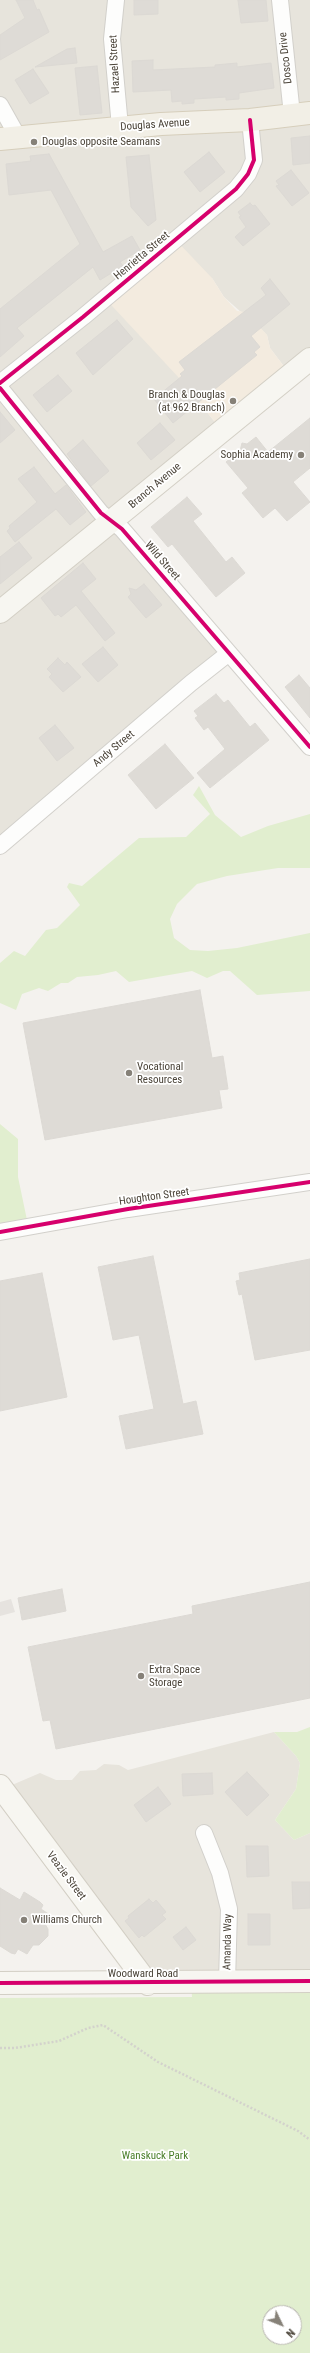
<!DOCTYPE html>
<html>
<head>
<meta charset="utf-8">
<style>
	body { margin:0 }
	#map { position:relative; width:310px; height:2353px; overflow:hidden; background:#f4f2ee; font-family:"Roboto Condensed",sans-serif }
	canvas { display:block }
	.north { position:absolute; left:262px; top:2305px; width:40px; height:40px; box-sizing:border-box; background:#fff; border:1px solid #b7b4b0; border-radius:50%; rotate:133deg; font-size:11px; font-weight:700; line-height:16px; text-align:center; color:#4b4439 }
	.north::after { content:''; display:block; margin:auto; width:14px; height:18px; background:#868178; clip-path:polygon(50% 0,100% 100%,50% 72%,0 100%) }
</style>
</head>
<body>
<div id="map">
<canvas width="310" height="2353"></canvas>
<div class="north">N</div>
</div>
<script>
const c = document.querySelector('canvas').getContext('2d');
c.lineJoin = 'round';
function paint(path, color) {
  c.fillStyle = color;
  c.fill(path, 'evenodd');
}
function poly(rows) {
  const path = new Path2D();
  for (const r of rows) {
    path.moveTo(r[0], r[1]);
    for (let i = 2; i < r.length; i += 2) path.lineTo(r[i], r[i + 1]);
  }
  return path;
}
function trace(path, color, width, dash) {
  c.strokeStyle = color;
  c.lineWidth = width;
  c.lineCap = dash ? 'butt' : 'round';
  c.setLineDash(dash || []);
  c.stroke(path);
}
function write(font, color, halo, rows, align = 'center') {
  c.font = font + ' "Roboto Condensed",sans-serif';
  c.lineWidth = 3.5;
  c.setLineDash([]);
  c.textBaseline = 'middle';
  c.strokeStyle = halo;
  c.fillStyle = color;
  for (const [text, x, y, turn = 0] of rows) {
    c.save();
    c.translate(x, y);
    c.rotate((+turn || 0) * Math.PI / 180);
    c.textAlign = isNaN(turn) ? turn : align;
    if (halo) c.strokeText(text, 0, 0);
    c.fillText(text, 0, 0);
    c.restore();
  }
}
const residential = poly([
	[0,0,310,0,310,352,286,369,270,348,267,335,224,297,212,278,179,378,219,427,115,512,226,645,0,840],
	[274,1732,296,1756,300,1763,296,1789,275,1820,294,1840,310,1833,310,1978,148,1982,5,1788,40,1773,56,1780,72,1780,80,1771,96,1770,104,1764,119,1765,128,1770]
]);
const commercial = poly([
	[173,237,212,278,224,297,237,311,246,312,267,335,270,348,286,369,219,427,179,378,100,293]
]);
const green = poly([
	[199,786,215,815,241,837,268,826,310,814,310,868,278,868,227,876,197,884,177,904,170,919,174,938,190,950,208,951,237,948,310,933,310,991,257,995,230,971,223,971,207,978,192,971,129,982,116,971,98,975,77,977,68,983,61,983,48,991,39,988,22,994,16,1010,0,1003,0,963,14,951,25,956,46,930,57,928,80,905,67,887,69,883,82,886,139,838,186,837,210,814,193,795],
	[0,1124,18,1139,18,1177,27,1220,0,1225],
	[310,1727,310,1833,294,1840,275,1820,296,1789,300,1763,296,1756,274,1732,297,1732],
	[310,1978,310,2353,0,2353,0,1998,192,1997,191,1983],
	[270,2313,294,2313,294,2337,270,2337]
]);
const parking = poly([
	[11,1599,15,1612,0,1616,0,1602]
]);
const building = poly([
	[16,0,33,0,37,10,39,9,49,32,0,60,0,35,25,18,16,0],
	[134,0,158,0,158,14,134,15,134,0],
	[238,0,266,0,268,21,241,23,238,0],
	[75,48,77,63,35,67,67,49,75,48],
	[153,60,153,70,215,67,215,65,237,63,237,67,271,63,274,88,239,93,239,99,226,100,226,97,194,99,194,103,182,104,182,101,172,102,171,90,133,92,132,61,153,60],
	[97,66,102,113,80,115,75,68,97,66],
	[33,69,49,93,30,104,15,80,33,69],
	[310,136,310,163,293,165,291,138,310,136],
	[209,152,225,172,200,192,184,172,209,152],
	[49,154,103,252,132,236,140,250,120,262,123,266,100,280,93,267,17,328,24,336,0,357,0,309,80,244,51,190,9,195,6,164,31,161,30,156,49,154],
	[149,155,156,220,148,226,131,207,126,157,149,155],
	[291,170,309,193,292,206,276,186,279,185,276,181,291,170],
	[250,203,253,206,255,205,270,224,243,246,235,237,246,227,239,217,241,216,238,212,250,203],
	[270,279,290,304,251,336,260,347,254,352,257,355,173,423,154,399,182,376,180,374,185,370,179,362,266,295,261,288,270,279],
	[117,320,133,339,93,375,76,353,117,320],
	[58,375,72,391,47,412,33,395,58,375],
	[0,412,15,430,0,443,0,412],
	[310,418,310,468,293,482,310,502,287,521,275,508,263,518,242,493,248,488,226,462,240,451,242,443,247,444,256,437,268,452,310,418],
	[160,423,175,440,151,460,137,443,160,423],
	[83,440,109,471,91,486,67,454,83,440],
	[34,467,55,494,66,485,86,512,70,525,56,509,15,542,7,531,10,528,9,526,37,502,18,479,34,467],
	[187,497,202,514,193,521,226,562,232,557,245,573,216,597,172,544,168,547,151,527,187,497],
	[19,542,32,558,0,584,0,557,19,542],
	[83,563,96,579,81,591,115,633,105,641,76,605,61,617,58,614,55,616,41,598,83,563],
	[144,584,162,605,146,618,128,597,131,594,129,588,136,590,144,584],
	[103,647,118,665,98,682,82,664,103,647],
	[58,658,65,665,67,662,81,677,63,692,49,677,52,674,47,669,58,658],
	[299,675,310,688,310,718,285,687,299,675],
	[216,694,224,703,228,700,250,727,255,723,269,740,210,788,197,773,225,749,208,727,204,730,195,718,198,716,194,711,216,694],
	[55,725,74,748,57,761,39,738,55,725],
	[165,744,194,778,156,809,128,775,165,744],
	[200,990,212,1058,223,1056,228,1089,219,1090,222,1108,45,1140,23,1023,200,990],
	[153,1256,183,1404,196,1401,203,1434,126,1449,119,1416,154,1409,139,1335,113,1340,98,1267,153,1256],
	[310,1259,310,1350,255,1360,242,1294,239,1295,236,1281,240,1280,239,1273,310,1259],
	[42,1273,67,1397,0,1411,0,1281,42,1273],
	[310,1582,310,1698,56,1749,50,1720,43,1721,28,1647,193,1614,192,1606,310,1582],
	[62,1589,66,1611,22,1620,18,1598,62,1589],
	[247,1772,269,1795,247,1816,225,1792,247,1772],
	[212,1773,213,1794,183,1796,182,1774,212,1773],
	[158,1787,171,1804,146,1822,134,1805,158,1787],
	[246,1846,268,1846,269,1876,247,1877,246,1846],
	[292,1882,310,1882,310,1908,293,1909,292,1882],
	[0,1888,20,1900,24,1892,40,1902,43,1905,41,1909,50,1915,45,1924,48,1929,48,1936,39,1945,33,1945,27,1954,18,1949,15,1954,11,1953,0,1946,0,1888],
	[149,1899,153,1903,156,1900,166,1912,162,1915,166,1919,144,1937,142,1935,139,1938,125,1921,129,1918,128,1916,149,1899],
	[248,1914,270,1914,270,1945,248,1945,248,1914],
	[186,1927,196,1940,183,1950,173,1937,186,1927]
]);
const path = poly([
	[0,2048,15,2048,59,2041,88,2028,103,2025,158,2062,298,2131,310,2140]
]);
const street = poly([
	[116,0,112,39,120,127],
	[280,0,292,115],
	[0,105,18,137],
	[0,383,83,317,236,189,248,174,254,160,250,120],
	[0,388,101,513,122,529,310,747],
	[0,846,191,683,229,653],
	[0,1232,128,1209,310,1182],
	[204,1833,220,1873,229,1909,227,1982]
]);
const secondary = poly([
	[0,612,310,359],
	[0,1786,148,1984],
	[0,1983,310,1981]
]);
const primary = poly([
	[0,139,161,124,250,120,310,113]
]);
const cycleway = poly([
	[0,383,83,317,236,189,248,174,254,160,250,120],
	[0,388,101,513,122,529,310,747],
	[0,1232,128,1209,310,1182],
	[0,1983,310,1981]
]);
const markers = [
	[34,142,4,"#868178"],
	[233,401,4,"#868178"],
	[301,455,4,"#868178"],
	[129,1073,4,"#868178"],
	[141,1676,4,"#868178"],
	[24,1920,4,"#868178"]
];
const streetNames = [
	["Dosco Drive",286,58,-96],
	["Hazael Street",115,64,-93],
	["Douglas Avenue",155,125,-4],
	["Henrietta Street",142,256,-40],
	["Branch Avenue",155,486,-40],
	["Wild Street",162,561,49],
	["Andy Street",114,749,-40],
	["Houghton Street",154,1197,-8],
	["Veazie Street",66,1876,53],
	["Amanda Way",228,1942,-89],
	["Woodward Road",143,1974]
];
const poiNames = [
	["Douglas opposite Seamans",42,142],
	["Branch & Douglas",225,395,"right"],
	["(at 962 Branch)",225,408,"right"],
	["Sophia Academy",293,455,"right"],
	["Vocational",137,1067],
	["Resources",137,1080],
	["Extra Space",149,1670],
	["Storage",149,1683],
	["Williams Church",32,1920]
];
const parkNames = [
	["Wanskuck Park",155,2156]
];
paint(residential, '#e7e4dc');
paint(commercial, '#f3ebdf');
paint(green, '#e1eecf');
paint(parking, '#e6e3df');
paint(building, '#dedbd6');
trace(building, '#dcd9d4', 1);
trace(street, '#d2d0cb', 18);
trace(secondary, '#d3cfc5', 24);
trace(primary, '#d6cebb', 24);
trace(path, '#d3d2cc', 2.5, [2, 2]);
trace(street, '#fdfdfc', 16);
trace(secondary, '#f7f6f1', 22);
trace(primary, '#f2efe6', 22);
trace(cycleway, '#d6006c', 4);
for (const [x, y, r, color] of markers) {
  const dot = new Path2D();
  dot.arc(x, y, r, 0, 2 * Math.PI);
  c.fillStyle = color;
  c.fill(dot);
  trace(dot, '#fff', 1.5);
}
write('11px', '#4b4439', '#fff', streetNames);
write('11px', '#4b4439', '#fff', poiNames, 'left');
write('11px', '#4a7f2a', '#fff', parkNames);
</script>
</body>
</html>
